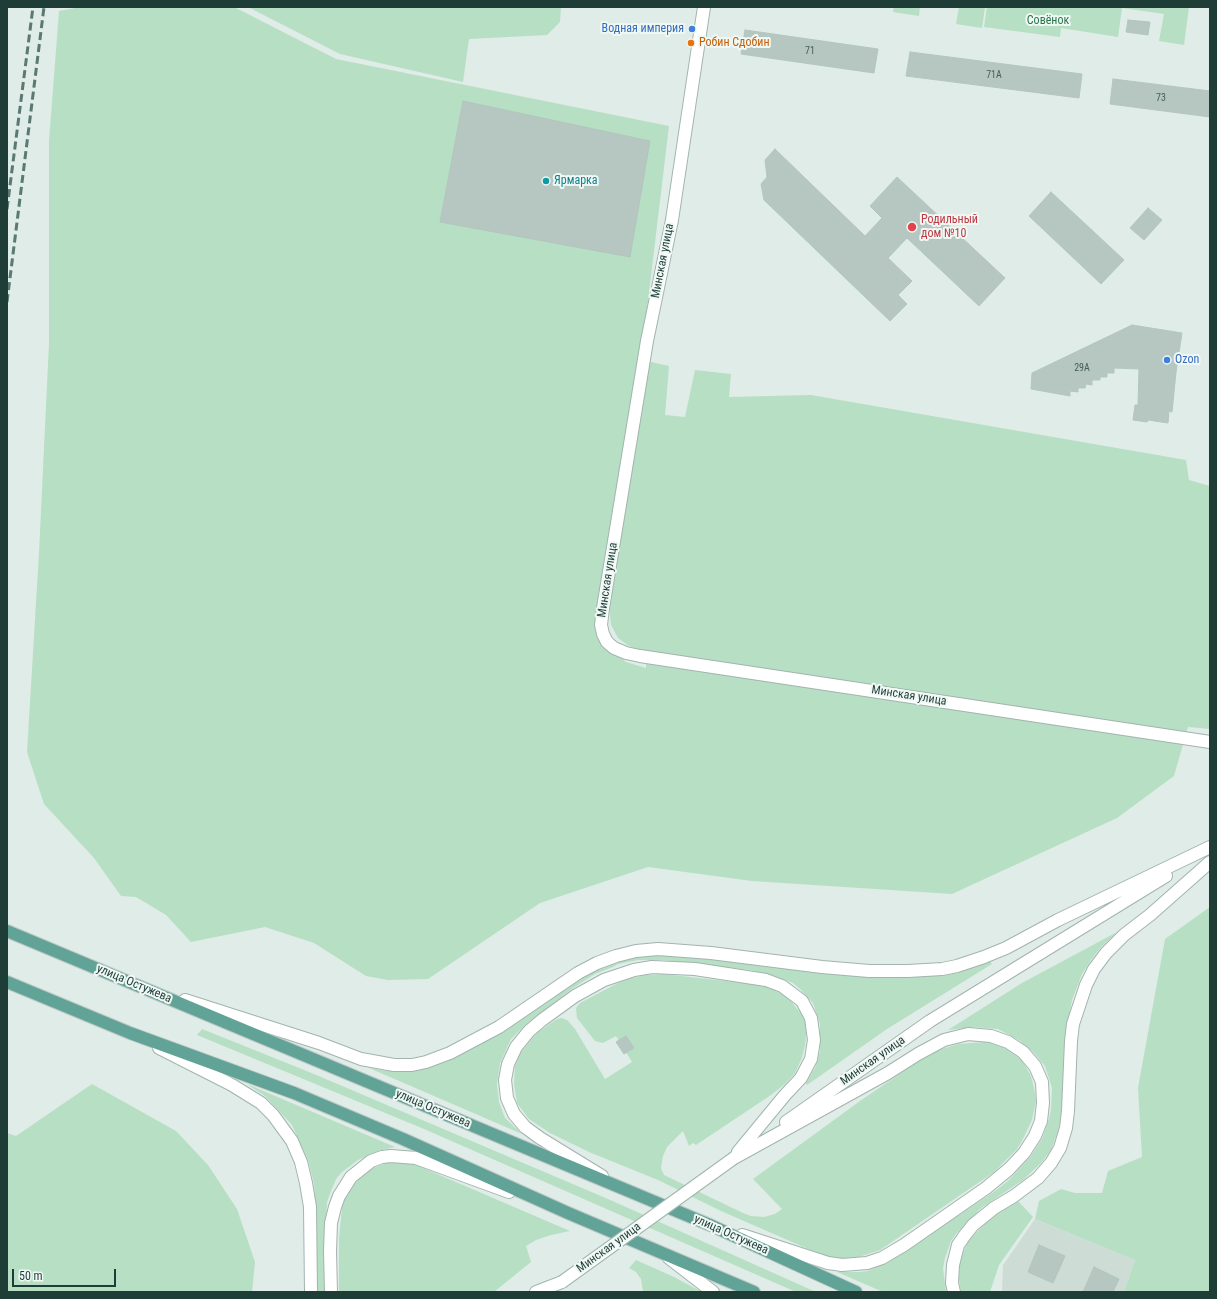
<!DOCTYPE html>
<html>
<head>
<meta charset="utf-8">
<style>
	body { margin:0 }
	#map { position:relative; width:1217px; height:1299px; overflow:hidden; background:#e0ece7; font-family:"Roboto Condensed",sans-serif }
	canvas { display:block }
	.frame { position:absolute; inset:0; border:8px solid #1f3d37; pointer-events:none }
	.scale { position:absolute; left:12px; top:1269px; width:104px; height:18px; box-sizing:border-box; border:2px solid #1f3d37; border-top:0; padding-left:5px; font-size:12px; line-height:14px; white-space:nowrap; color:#1f3d37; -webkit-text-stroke:3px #f0f8f5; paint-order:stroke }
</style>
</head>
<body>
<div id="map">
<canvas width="1217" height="1299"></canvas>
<div class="frame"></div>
<div class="scale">50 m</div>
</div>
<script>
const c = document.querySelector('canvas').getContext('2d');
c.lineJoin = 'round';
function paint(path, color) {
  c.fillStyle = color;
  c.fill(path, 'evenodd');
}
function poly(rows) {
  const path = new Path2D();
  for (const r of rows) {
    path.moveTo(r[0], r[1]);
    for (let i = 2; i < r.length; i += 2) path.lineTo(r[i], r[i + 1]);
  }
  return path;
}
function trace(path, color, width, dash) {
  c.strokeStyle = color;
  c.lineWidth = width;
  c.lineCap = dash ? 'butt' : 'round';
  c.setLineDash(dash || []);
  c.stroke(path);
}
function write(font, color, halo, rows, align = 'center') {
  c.font = font + ' "Roboto Condensed",sans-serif';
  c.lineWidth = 4;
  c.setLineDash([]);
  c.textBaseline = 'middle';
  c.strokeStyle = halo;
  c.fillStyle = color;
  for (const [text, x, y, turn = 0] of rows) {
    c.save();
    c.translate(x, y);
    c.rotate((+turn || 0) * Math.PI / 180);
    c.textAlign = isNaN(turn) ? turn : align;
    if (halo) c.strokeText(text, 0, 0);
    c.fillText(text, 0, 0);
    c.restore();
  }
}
const built = poly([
	[1035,1219,1135,1260,1124,1292,1002,1291,1003,1265]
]);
const green = poly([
	[81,7,234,7,336,59,669,126,641,359,598,611,598,639,626,662,646,668,646,652,629,646,618,638,611,625,609,604,647,361,669,366,665,415,685,417,695,370,731,374,729,397,811,395,1186,460,1189,480,1210,486,1210,729,1188,727,1174,776,1117,818,952,894,752,881,648,867,540,903,428,979,388,980,366,976,314,943,265,927,191,942,166,915,136,897,121,896,94,858,44,804,27,752,39,553,49,343,49,141,59,11],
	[248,7,561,7,560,22,547,35,469,39,463,82,340,54],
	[894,7,920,7,919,16,893,12],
	[959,7,985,7,982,28,956,24],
	[987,7,1189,7,1184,45,1159,41,1164,14,1122,8,1118,37,1061,28,1060,37,984,27],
	[1210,907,1210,1292,1124,1292,1135,1260,1035,1219,1039,1201,1061,1189,1075,1193,1102,1193,1108,1171,1142,1157,1138,1088,1165,939],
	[1117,932,1100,948,1091,960,1082,974,1072,1000,1065,1039,1062,1113,1058,1131,1051,1150,1041,1163,1023,1180,981,1208,956,1234,951,1241,945,1258,943,1268,946,1292,883,1292,837,1272,860,1272,867,1271,889,1262,995,1191,1008,1181,1031,1156,1042,1139,1049,1119,1051,1110,1052,1088,1045,1066,1033,1052,1019,1040,998,1029,973,1027,948,1030,1022,983],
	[664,955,685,955,874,977,903,978,929,976,990,961,992,964,887,1029,807,1085,806,1083,816,1066,820,1051,820,1024,813,1003,799,988,793,983,775,976,750,970,663,960,638,960,618,964,613,967,595,974,573,988,525,1025,511,1039,500,1063,497,1084,499,1102,505,1118,522,1134,369,1068,387,1071,412,1071,445,1062,469,1050,489,1038,585,974,622,959,640,956],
	[663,974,753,984,767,987,782,994,789,999,804,1017,807,1025,805,1046,801,1060,795,1073,785,1084,771,1095,696,1145,693,1143,689,1146,683,1131,667,1147,663,1156,661,1168,664,1175,743,1213,751,1216,764,1217,775,1214,782,1209,753,1179,860,1101,913,1065,939,1050,958,1044,985,1042,993,1043,1003,1047,1022,1060,1031,1076,1034,1088,1036,1101,1032,1120,1022,1141,1017,1149,994,1172,880,1250,856,1258,835,1258,822,1255,721,1211,658,1180,589,1152,550,1133,529,1119,517,1103,514,1084,515,1066,517,1061,519,1055,537,1033,557,1019,562,1018,567,1020,575,1029,605,1079,632,1062,616,1036,603,1043,595,1041,577,1018,576,1008,580,1003,618,983,627,979,646,975],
	[202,1029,314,1074,608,1199,816,1292,796,1292,424,1129,197,1035],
	[92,1084,176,1131,208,1165,237,1209,255,1262,252,1292,7,1292,7,1133,16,1136],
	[247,1084,395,1147,378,1151,358,1160,342,1172,336,1179,331,1191,327,1202,326,1223,325,1292,317,1292,315,1198,314,1184,308,1160,292,1125,265,1096],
	[387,1163,403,1163,414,1164,570,1231,551,1235,536,1240,526,1246,531,1262,494,1292,339,1292,339,1239,342,1208,344,1200,352,1186,362,1175,373,1168],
	[1018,1201,1033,1217,999,1265,990,1292,961,1292,959,1278,960,1261,968,1241,987,1222,1002,1211],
	[636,1260,674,1277,702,1292,643,1292,641,1279,636,1272,629,1268]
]);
const building = poly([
	[1128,20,1150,22,1148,35,1126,32,1128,20],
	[745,30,878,49,874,73,741,54,745,30],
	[910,52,1082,74,1079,98,906,76,910,52],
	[1113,79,1210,91,1210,117,1110,104,1113,79],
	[463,101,650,141,630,257,440,222,463,101],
	[775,149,865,236,882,218,870,206,897,177,1005,278,979,306,907,238,888,258,912,281,898,295,907,304,890,321,764,200,761,184,767,177,765,160,775,149],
	[1051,192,1124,260,1101,284,1029,216,1051,192],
	[1148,208,1162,220,1144,240,1130,228,1148,208],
	[1132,325,1182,333,1176,372,1172,412,1169,411,1168,423,1148,420,1147,422,1133,420,1135,405,1138,405,1139,369,1114,368,1114,373,1107,373,1107,377,1100,377,1100,380,1092,380,1092,385,1086,384,1085,388,1078,388,1078,392,1070,391,1070,396,1031,389,1032,373,1132,325],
	[626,1036,634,1048,624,1054,616,1042,626,1036],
	[1039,1245,1065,1256,1053,1283,1028,1272,1039,1245],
	[1094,1267,1119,1279,1113,1292,1083,1292,1094,1267]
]);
const minor = poly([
	[704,7,672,220,647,341,603,608,601,625,603,634,607,642,614,648,626,653,640,656,1210,742],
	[185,1000,319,1043,361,1059,394,1065,412,1065,426,1062,450,1053,499,1027,578,973,597,963,616,956,636,951,658,949,711,953,822,967,869,971,908,971,942,969,957,966,984,957,1006,948,1058,920,1210,847],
	[159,1048,232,1085,261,1103,273,1115,292,1141,301,1162,306,1183,310,1207,311,1292],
	[786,1122,930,1021,1166,876],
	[734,1158,888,1073,918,1054,944,1040,968,1034,991,1036,1008,1042,1023,1052,1035,1066,1042,1082,1043,1103,1041,1121,1035,1136,1024,1153,1009,1169,986,1188,904,1245,882,1258,867,1263,842,1265,828,1263,742,1235],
	[602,1176,540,1138,525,1127,514,1114,507,1098,505,1080,508,1064,516,1047,529,1031,542,1020,575,996,604,980,634,970,652,967,695,969,766,980,782,986,802,1001,811,1018,814,1040,811,1059,801,1078,785,1095,738,1152],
	[669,1258,713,1292],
	[331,1292,330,1251,331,1223,335,1207,339,1196,351,1177,371,1161,382,1157,391,1156,416,1158,509,1192],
	[536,1292,562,1282],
	[954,1292,952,1283,953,1265,958,1245,965,1235,973,1225,994,1208,1014,1196,1038,1178,1051,1163,1060,1148,1066,1128,1068,1111,1071,1041,1073,1024,1086,985,1094,969,1106,953,1124,935,1150,915,1210,862]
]);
const major = poly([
	[7,931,710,1225,856,1292],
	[7,982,130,1033,294,1093,403,1139,568,1213,754,1292]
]);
const rail = poly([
	[7,209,33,7],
	[7,302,44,7]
]);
const minorBridge = poly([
	[562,1282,734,1158]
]);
const markers = [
	[692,29,4,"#3f7fe0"],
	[691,43,4,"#e8710a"],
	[546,181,4,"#0f9aa8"],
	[912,227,5,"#e0444e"],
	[1167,360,4,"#3f7fe0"]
];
const numberNames = [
	["71",810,51],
	["71А",994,75],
	["73",1161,98],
	["29А",1082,368]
];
const parkNames = [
	["Совёнок",1048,21]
];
const shopNames = [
	["Водная империя",684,29],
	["Ozon",1175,360,"left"]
];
const foodNames = [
	["Робин Сдобин",699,43]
];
const cultureNames = [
	["Ярмарка",554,181]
];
const healthNames = [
	["Родильный",921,220],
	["дом №10",921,234]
];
const streetNames = [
	["Минская улица",663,261,-79],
	["Минская улица",608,580,-81],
	["Минская улица",909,696,9],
	["улица Остужева",134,984,23],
	["Минская улица",873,1061,-35],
	["улица Остужева",433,1109,23],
	["улица Остужева",731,1235,24],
	["Минская улица",609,1248,-36]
];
paint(built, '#cedcd6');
paint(green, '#b7dfc4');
paint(building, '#b5c7c0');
trace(building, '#b2c6bf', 1);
trace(minor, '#a2b4af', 14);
trace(major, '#c0c9c7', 14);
trace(minor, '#fff', 12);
trace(major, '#61a497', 12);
trace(rail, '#5a7972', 3, [8, 4]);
trace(minorBridge, '#a2b4af', 14, []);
trace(minorBridge, '#fff', 12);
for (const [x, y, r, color] of markers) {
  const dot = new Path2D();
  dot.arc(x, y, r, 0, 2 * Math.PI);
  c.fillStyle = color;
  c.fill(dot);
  trace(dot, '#f0f8f5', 1.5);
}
write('10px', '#446059', null, numberNames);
write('12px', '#27764b', '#f0f8f5', parkNames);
write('12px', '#366cbe', '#f0f8f5', shopNames, 'right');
write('12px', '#c56008', '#f0f8f5', foodNames, 'left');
write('12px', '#0d838f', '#f0f8f5', cultureNames, 'left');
write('12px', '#be3a42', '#f0f8f5', healthNames, 'left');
write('12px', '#1f3d37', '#f0f8f5', streetNames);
</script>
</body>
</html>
